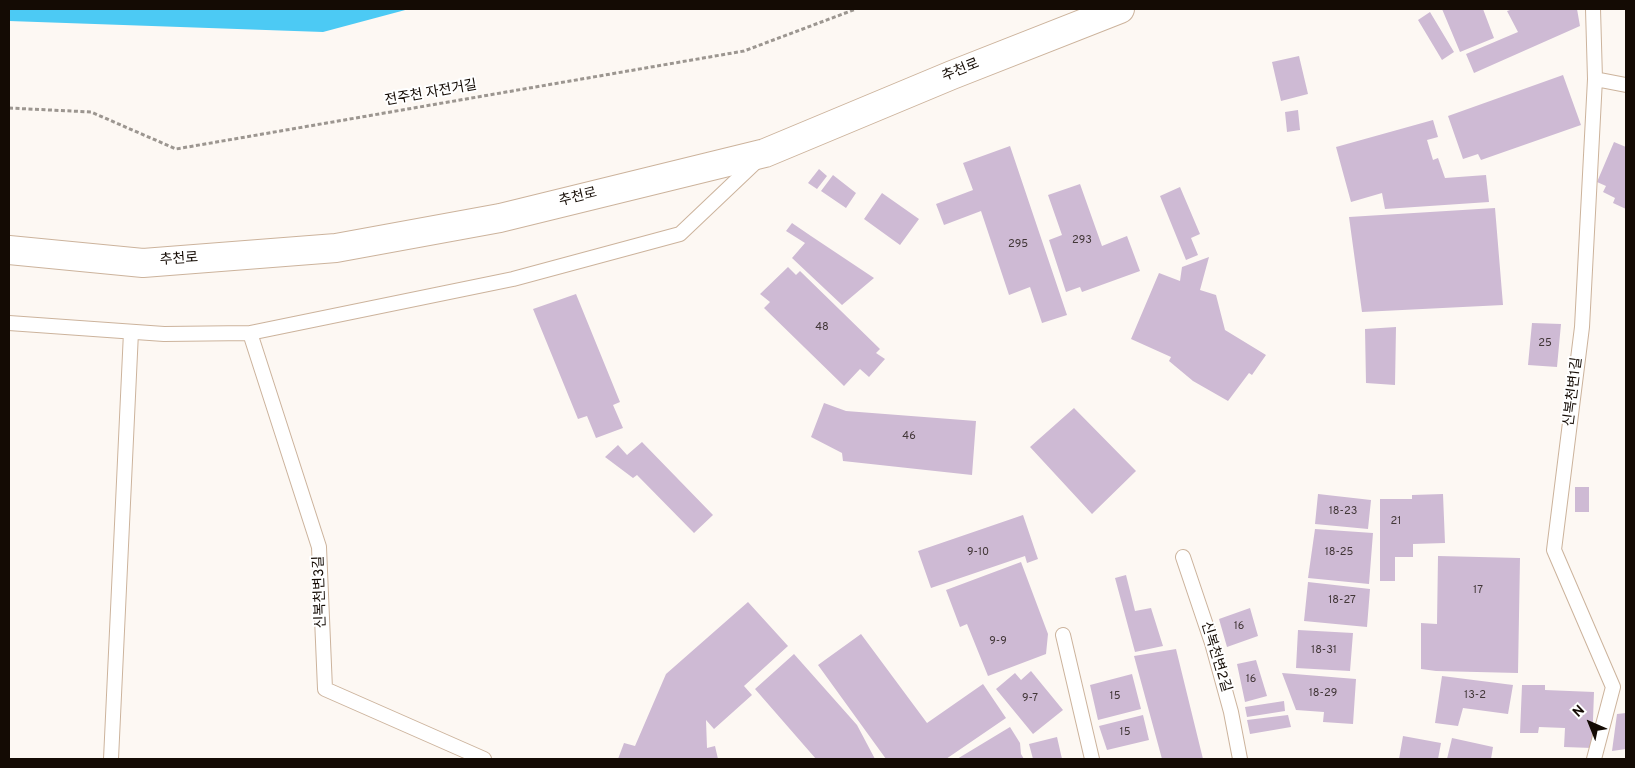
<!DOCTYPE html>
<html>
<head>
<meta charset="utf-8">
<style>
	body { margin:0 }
	#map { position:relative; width:1635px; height:768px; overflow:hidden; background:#fdf8f3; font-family:Overpass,sans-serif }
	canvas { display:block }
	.frame { position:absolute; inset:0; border:10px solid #140b04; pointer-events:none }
	.north { position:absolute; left:1565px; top:698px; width:50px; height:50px; -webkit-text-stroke:4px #fff; paint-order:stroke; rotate:316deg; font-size:14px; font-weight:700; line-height:20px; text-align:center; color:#140b04 }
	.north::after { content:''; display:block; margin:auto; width:18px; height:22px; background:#140b04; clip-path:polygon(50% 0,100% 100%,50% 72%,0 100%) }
</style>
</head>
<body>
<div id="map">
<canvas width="1635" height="768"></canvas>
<div class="frame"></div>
<div class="north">N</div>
</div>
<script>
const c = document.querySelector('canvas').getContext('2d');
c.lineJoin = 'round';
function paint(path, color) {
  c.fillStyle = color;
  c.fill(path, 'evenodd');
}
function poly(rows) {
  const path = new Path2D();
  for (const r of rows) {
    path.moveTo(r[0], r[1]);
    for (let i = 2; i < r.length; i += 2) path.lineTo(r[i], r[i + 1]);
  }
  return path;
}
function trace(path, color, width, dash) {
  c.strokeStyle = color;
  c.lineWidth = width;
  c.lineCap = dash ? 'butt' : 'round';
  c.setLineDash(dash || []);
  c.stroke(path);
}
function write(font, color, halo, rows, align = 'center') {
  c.font = font + ' Overpass,"Noto Sans KR",sans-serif';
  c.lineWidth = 4;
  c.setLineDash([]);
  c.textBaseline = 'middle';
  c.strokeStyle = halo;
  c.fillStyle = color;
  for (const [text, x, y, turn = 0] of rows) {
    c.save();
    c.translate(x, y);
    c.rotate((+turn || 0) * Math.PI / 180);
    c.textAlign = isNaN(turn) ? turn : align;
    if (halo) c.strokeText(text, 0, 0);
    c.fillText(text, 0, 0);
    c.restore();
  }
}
const water = poly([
	[9,9,409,9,323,32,9,21]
]);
const building = poly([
	[1442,9,1483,9,1494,38,1460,52],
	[1513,9,1577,9,1580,26,1474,73,1466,54,1518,32,1507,11],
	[1430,12,1454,52,1442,60,1418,20],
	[1299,56,1308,94,1281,101,1272,62],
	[1563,75,1581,125,1481,160,1478,154,1463,159,1448,116],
	[1298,110,1300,130,1287,132,1285,112],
	[1433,120,1438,137,1427,140,1433,160,1438,158,1445,178,1486,175,1489,202,1385,209,1382,193,1351,202,1336,147],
	[1614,142,1626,147,1626,209,1613,203,1615,198,1603,192,1606,186,1597,182],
	[1010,146,1067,315,1042,323,1030,287,1009,295,981,211,944,225,936,204,973,190,963,163],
	[819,169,827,176,817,189,808,183],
	[833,175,856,193,846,208,821,191],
	[1080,184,1102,246,1127,236,1140,271,1082,292,1080,287,1066,292,1049,240,1062,235,1048,195],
	[1180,187,1200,234,1191,238,1198,255,1186,260,1160,196],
	[882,193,919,219,900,245,864,219],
	[1495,208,1503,305,1362,312,1349,217],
	[792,223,811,236,874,278,842,305,792,258,805,243,786,231],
	[1209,257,1200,290,1216,295,1225,330,1266,355,1252,375,1249,373,1228,401,1193,381,1169,361,1171,357,1131,339,1159,273,1180,281,1182,267],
	[788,267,796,275,800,271,880,349,876,353,885,359,869,377,860,369,844,386,764,308,770,302,760,294],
	[576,294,620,402,613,405,623,428,596,438,587,416,578,419,533,309],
	[1532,323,1561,324,1557,367,1528,365],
	[1396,327,1395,385,1366,383,1365,329],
	[824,403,846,411,976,421,972,475,843,461,842,453,811,437],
	[1074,408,1136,471,1092,514,1030,447],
	[642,442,713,515,694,533,637,475,633,478,605,457,618,445,627,455],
	[1575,487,1589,487,1589,512,1575,512],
	[1318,494,1371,500,1368,529,1315,524],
	[1443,494,1445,543,1413,544,1413,557,1395,557,1395,581,1380,581,1380,499,1412,499,1412,495],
	[1023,515,1038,559,1027,563,1025,556,931,588,918,551],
	[1315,529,1373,533,1369,584,1308,578],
	[1438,556,1520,558,1518,673,1436,671,1421,669,1421,623,1437,624],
	[1021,562,1048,634,1046,654,988,676,967,624,960,627,946,590],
	[1126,575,1135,611,1151,608,1163,646,1135,652,1115,578],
	[1308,582,1370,589,1367,627,1304,621],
	[748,602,788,646,744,686,752,695,714,729,706,720,707,748,715,746,718,759,618,759,624,743,635,746,666,674],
	[1250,608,1258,636,1227,647,1219,619],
	[1298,630,1353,633,1350,671,1296,668],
	[861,634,927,723,983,684,1006,718,946,759,886,759,818,665],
	[1176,649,1203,759,1162,759,1134,656],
	[794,654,857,725,875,759,816,759,755,689],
	[1256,660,1267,696,1245,702,1237,664],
	[1031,671,1063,710,1033,734,996,689,1015,673,1021,680],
	[1282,673,1356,679,1353,724,1323,722,1324,712,1296,710],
	[1132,674,1141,709,1098,720,1090,685],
	[1442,676,1513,685,1508,714,1463,708,1458,726,1435,723],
	[1522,685,1545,685,1545,690,1594,692,1592,748,1564,747,1565,728,1539,727,1538,733,1520,733],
	[1284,701,1285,711,1247,717,1245,707],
	[1626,713,1626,749,1612,751,1617,714],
	[1143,715,1149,740,1107,750,1099,726],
	[1288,715,1291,727,1250,734,1247,720],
	[1010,727,1020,743,1021,754,1024,759,957,759],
	[1403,736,1441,743,1438,759,1399,759],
	[1057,737,1062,759,1033,759,1029,744],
	[1452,738,1493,747,1491,759,1447,759]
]);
const path = poly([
	[9,108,91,112,176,149,744,51,856,9]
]);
const service = poly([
	[1593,9,1595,79,1582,327,1554,550,1613,687,1594,759],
	[1595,79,1626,85],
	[9,323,164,334,250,333,513,279,680,234,759,159],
	[250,333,319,547,325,689,484,759],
	[1183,557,1212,643,1231,712,1240,759],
	[1063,635,1092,759],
	[111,759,131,332]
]);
const minor = poly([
	[9,250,143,263,336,248,500,218,765,153,952,75,1120,9]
]);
const numberNames = [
	["293",1082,241],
	["295",1018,245],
	["48",822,328],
	["25",1545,344],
	["46",909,437],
	["18-23",1343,512],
	["21",1396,522],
	["9-10",978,553],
	["18-25",1339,553],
	["17",1478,591],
	["18-27",1342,601],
	["16",1239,627],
	["9-9",998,642],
	["18-31",1324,651],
	["16",1251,680],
	["18-29",1323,694],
	["13-2",1475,696],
	["15",1115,697],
	["9-7",1030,699],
	["15",1125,733]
];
const streetNames = [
	["추천로",961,71,-22],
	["전주천 자전거길",431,94,-10],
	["추천로",578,198,-14],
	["추천로",179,260,-4],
	["신복천변1길",1574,392,-83],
	["신복천변3길",321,592,-92],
	["신복천변2길",1215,657,73]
];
paint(water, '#4ccaf4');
paint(building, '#cebad4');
trace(service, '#ccb39c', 16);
trace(minor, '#ccb39c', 30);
trace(path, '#9c9690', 3, [4, 2.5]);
trace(service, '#fff', 14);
trace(minor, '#fff', 28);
write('11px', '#423738', null, numberNames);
write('14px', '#140b04', '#fff', streetNames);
</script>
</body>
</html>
